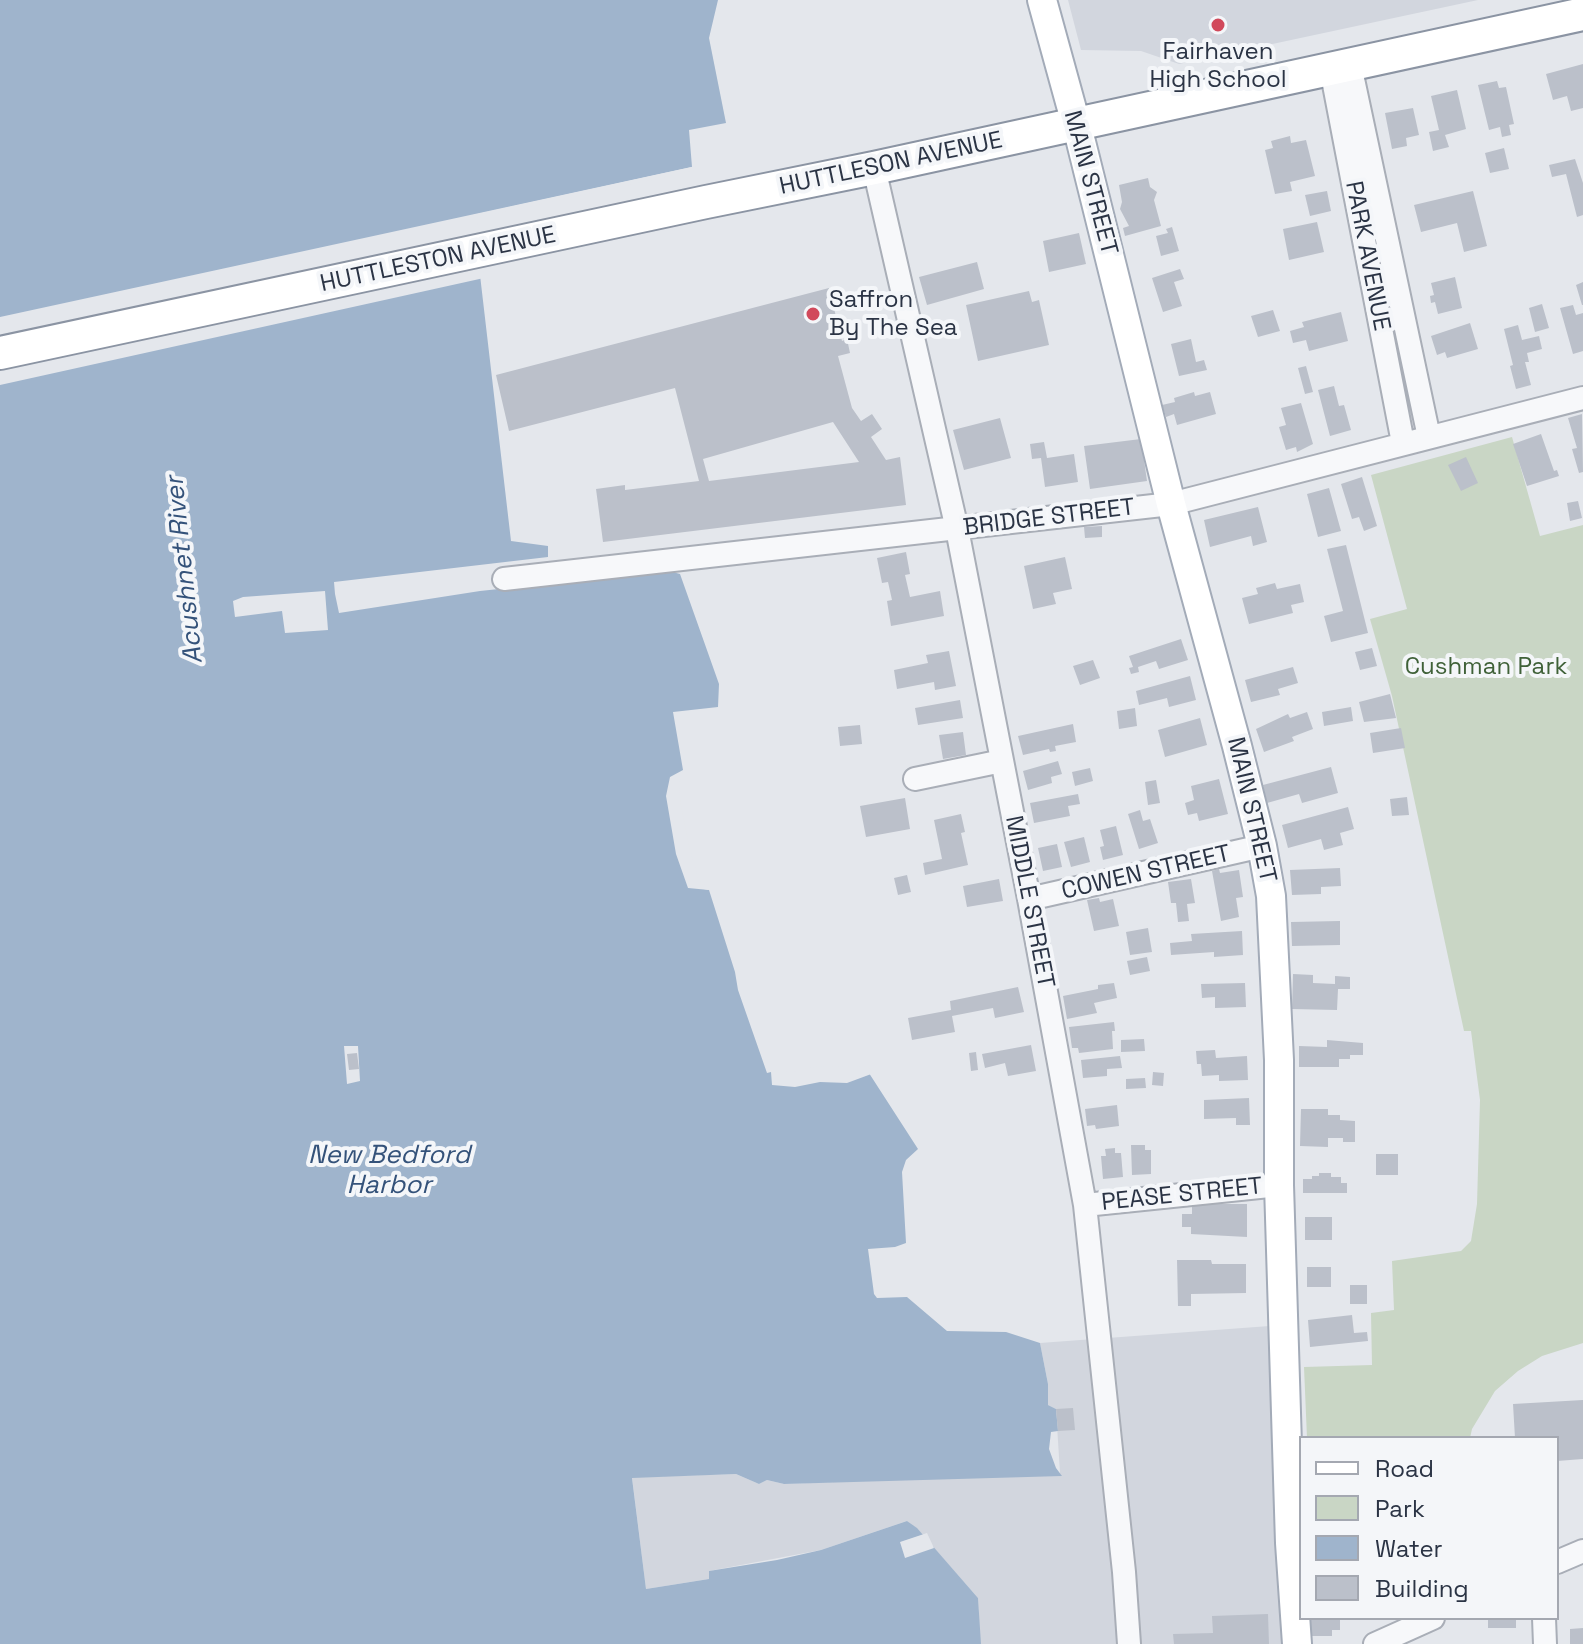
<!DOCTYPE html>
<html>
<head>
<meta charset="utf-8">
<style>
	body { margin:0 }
	#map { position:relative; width:1583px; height:1644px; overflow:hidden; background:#e4e7ec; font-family:"Space Grotesk",sans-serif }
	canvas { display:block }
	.legend { position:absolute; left:1299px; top:1436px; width:260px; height:184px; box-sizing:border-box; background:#f4f6f9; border:2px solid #a4a8b1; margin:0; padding:10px 14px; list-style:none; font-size:24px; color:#2b3445 }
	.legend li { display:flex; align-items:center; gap:16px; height:40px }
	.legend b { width:40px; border:2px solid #a4a8b1 }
</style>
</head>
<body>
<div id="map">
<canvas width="1583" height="1644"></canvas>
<ul class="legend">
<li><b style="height:10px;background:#fff"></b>Road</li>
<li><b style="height:22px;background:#c9d6c5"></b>Park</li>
<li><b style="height:22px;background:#9fb4cc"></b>Water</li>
<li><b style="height:22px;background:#bbc0ca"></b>Building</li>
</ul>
</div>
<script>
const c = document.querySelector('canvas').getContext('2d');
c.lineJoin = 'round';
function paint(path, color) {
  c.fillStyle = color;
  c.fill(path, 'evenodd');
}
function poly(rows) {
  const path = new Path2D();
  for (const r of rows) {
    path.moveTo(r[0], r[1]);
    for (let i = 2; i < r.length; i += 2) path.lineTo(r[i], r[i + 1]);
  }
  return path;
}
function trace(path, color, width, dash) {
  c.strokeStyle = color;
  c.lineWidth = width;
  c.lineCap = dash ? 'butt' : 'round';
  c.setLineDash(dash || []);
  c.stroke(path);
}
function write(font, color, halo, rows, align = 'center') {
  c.font = font + ' "Space Grotesk",sans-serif';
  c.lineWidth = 8;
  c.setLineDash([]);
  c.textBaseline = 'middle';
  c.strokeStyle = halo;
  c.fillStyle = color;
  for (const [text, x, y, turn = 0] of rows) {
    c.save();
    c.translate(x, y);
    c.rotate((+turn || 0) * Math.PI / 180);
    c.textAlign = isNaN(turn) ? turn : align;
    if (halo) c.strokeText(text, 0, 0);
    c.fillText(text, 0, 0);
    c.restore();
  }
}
const built = poly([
	[1068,0,1478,0,1179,64,1141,51,1081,50],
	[1283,1325,1297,1644,980,1644,978,1598,917,1529,907,1521,821,1550,709,1571,709,1579,646,1589,632,1477,736,1474,759,1484,767,1480,784,1484,1060,1473,1056,1409,1048,1405,1048,1384,1040,1343]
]);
const green = poly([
	[1512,437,1540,536,1583,525,1583,1343,1542,1356,1518,1371,1495,1391,1472,1429,1470,1438,1307,1438,1304,1367,1372,1365,1371,1313,1394,1310,1392,1261,1461,1251,1471,1241,1477,1204,1480,1100,1471,1031,1464,1031,1392,696,1370,619,1407,609,1371,475]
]);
const water = poly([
	[0,0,718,0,709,38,726,123,689,130,692,167,473,215,511,541,548,546,548,557,334,582,335,594,339,613,480,591,669,571,680,574,719,684,718,707,673,712,683,770,675,782,676,800,699,888,709,890,735,972,738,990,767,1073,771,1072,775,1075,867,1070,918,1149,906,1160,902,1172,906,1243,895,1247,868,1249,874,1294,877,1298,907,1297,947,1331,1006,1332,1040,1343,1048,1384,1048,1405,1056,1409,1058,1431,1051,1432,1049,1449,1056,1468,1062,1476,784,1484,767,1480,759,1484,736,1474,632,1478,646,1589,709,1579,709,1571,777,1560,821,1550,907,1521,917,1528,978,1598,981,1644,0,1644]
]);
const pier = poly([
	[696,166,693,171,477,218,484,278,0,385,0,317],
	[325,591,328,630,285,633,282,611,235,617,233,601,243,597],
	[683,770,679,783,680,800,690,850,699,881,707,886,709,890,688,888,676,854,666,796,670,777],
	[344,1046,358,1046,360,1081,347,1084],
	[867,1066,874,1073,847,1083,820,1082,795,1087,772,1085,771,1072,775,1070,791,1072,814,1067],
	[927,1533,934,1548,905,1558,900,1542]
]);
const building = poly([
	[1583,64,1583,108,1571,111,1567,96,1553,100,1546,74],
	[1497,81,1499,88,1506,87,1514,124,1509,125,1511,135,1502,137,1500,127,1489,130,1478,85],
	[1457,90,1466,129,1445,135,1449,147,1433,151,1429,132,1439,130,1431,96],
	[1413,108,1419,135,1406,138,1407,146,1392,149,1385,113],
	[1290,136,1291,143,1306,140,1315,176,1290,182,1292,191,1275,194,1265,150,1273,148,1271,141],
	[1504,148,1509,169,1490,173,1485,153],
	[1575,159,1583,183,1583,215,1577,217,1566,174,1552,177,1549,165],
	[1148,178,1150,187,1157,192,1154,200,1161,226,1125,236,1123,228,1129,226,1120,209,1122,202,1119,185],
	[1327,191,1331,211,1310,216,1305,195],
	[1473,191,1487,246,1464,252,1457,223,1421,232,1414,205],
	[1317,222,1324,252,1289,260,1283,229],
	[1172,227,1179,251,1161,256,1156,236,1168,233,1166,229],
	[1079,233,1086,264,1049,272,1043,241],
	[977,262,984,289,927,305,919,277],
	[1180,269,1184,279,1174,282,1182,306,1163,312,1152,278],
	[1455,277,1462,308,1438,314,1435,302,1431,303,1430,296,1434,295,1431,283],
	[1583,282,1583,305,1582,305,1576,285],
	[829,288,842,341,847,339,850,353,838,356,852,408,861,421,872,414,882,429,871,437,886,460,900,457,906,505,603,542,596,489,625,485,625,490,699,481,675,388,509,431,496,375],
	[833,422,859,462,709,481,703,459],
	[1029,291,1032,302,1039,300,1049,345,978,361,966,305],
	[1542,304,1549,328,1535,332,1529,308],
	[1573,305,1576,315,1583,313,1583,351,1573,354,1560,308],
	[1273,310,1280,331,1258,337,1251,316],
	[1341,312,1348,341,1309,351,1306,340,1293,343,1290,331,1304,327,1302,322],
	[1470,323,1478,349,1447,358,1445,352,1437,355,1431,336],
	[1518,325,1522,340,1539,336,1542,349,1527,353,1529,362,1525,362,1531,385,1516,389,1510,366,1513,365,1504,329],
	[1191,339,1196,362,1204,360,1207,370,1179,376,1171,344],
	[1306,366,1313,392,1305,394,1298,368],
	[1334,386,1339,406,1344,405,1351,430,1330,436,1318,390],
	[1194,392,1195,396,1210,392,1216,414,1177,425,1174,414,1166,417,1162,405,1175,402,1174,398],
	[1301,403,1313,444,1297,452,1296,447,1286,450,1279,427,1286,425,1281,408],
	[1582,414,1583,472,1579,473,1572,449,1577,448,1568,418],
	[1000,418,1011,458,964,470,953,430],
	[1541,434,1554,471,1557,470,1559,476,1527,486,1513,444],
	[1141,439,1147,481,1090,489,1084,446],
	[1044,442,1047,458,1074,454,1078,482,1045,487,1041,458,1032,459,1030,444],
	[1466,457,1478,483,1461,491,1448,465],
	[1362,477,1377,526,1364,531,1359,517,1352,519,1341,484],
	[1329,488,1341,531,1318,537,1307,494],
	[1578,501,1582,518,1570,521,1567,503],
	[1258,507,1267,542,1253,546,1251,536,1210,547,1204,520],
	[1102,526,1102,537,1085,538,1084,527],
	[1346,545,1368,633,1331,642,1324,616,1343,611,1327,549],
	[906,552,910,574,905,575,910,597,940,591,944,616,891,626,887,601,892,600,888,582,882,583,877,558],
	[1065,557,1072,589,1053,593,1056,604,1033,609,1024,566],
	[1275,583,1277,589,1300,584,1304,602,1291,605,1293,613,1249,624,1242,598,1258,594,1256,588],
	[1181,639,1188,660,1159,669,1156,661,1138,667,1139,672,1131,674,1129,668,1133,667,1129,656],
	[1372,648,1377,666,1360,670,1355,652],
	[949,651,956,686,935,690,934,682,897,689,894,670,928,663,926,655],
	[1093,660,1100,678,1080,685,1073,666],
	[1293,667,1298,683,1278,689,1280,695,1251,702,1245,680],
	[1190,676,1196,700,1169,707,1167,698,1139,705,1136,691],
	[1390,694,1396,718,1364,722,1359,702],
	[960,700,963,718,918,725,915,708],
	[1351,707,1353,721,1324,726,1322,712],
	[1135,708,1137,726,1119,729,1117,711],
	[1307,712,1313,729,1292,737,1294,741,1264,752,1256,729,1288,714,1290,718],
	[1200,718,1207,745,1165,757,1158,730],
	[1073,724,1076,742,1055,746,1056,751,1050,752,1049,749,1023,755,1018,736],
	[860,725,862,744,840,746,838,727],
	[1401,728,1405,748,1373,753,1370,733],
	[963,732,966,755,943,759,939,735],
	[1058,761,1062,774,1051,777,1052,783,1028,790,1023,771],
	[1331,767,1338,793,1302,803,1299,794,1267,803,1263,785],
	[1090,768,1093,781,1075,786,1072,772],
	[1219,779,1228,814,1199,821,1197,813,1188,815,1185,803,1194,800,1191,786],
	[1156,780,1160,803,1148,805,1145,782],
	[1078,794,1080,804,1068,806,1070,816,1034,823,1030,803],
	[1407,797,1409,815,1392,816,1390,799],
	[905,798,910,829,866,837,860,806],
	[1348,807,1354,829,1340,833,1343,845,1324,850,1321,839,1288,848,1282,825],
	[1140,810,1143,821,1150,819,1158,843,1139,849,1128,814],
	[961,814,965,832,961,833,968,865,925,875,923,863,942,859,934,820],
	[1116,826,1123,855,1103,860,1100,847,1104,846,1100,830],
	[1084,837,1090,862,1071,867,1064,842],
	[1057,844,1062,867,1043,871,1038,848],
	[1340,868,1341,886,1321,887,1321,894,1292,895,1290,870],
	[1219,869,1220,873,1239,870,1243,897,1236,898,1239,917,1221,921,1212,871],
	[907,875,911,892,898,895,894,878],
	[999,879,1003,901,967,907,963,886],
	[1191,879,1195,903,1187,904,1189,921,1178,922,1176,903,1171,903,1168,882],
	[1099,898,1100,902,1113,899,1119,926,1094,931,1087,900],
	[1340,921,1340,945,1292,946,1291,922],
	[1148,928,1152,952,1130,955,1126,932],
	[1242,931,1243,955,1214,957,1214,952,1171,955,1170,943,1192,941,1191,934],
	[1147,957,1150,971,1130,975,1127,961],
	[1293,974,1313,975,1313,983,1335,984,1335,976,1350,977,1350,989,1338,989,1337,1010,1292,1009],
	[1114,983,1117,998,1094,1003,1097,1013,1067,1019,1063,996,1098,989,1098,985],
	[1245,983,1246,1007,1215,1008,1215,997,1202,998,1201,984],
	[1018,987,1024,1012,995,1018,993,1008,952,1016,955,1032,912,1040,908,1018,951,1010,950,1001],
	[1114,1022,1115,1031,1112,1031,1113,1049,1079,1053,1078,1048,1072,1048,1069,1027],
	[1144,1039,1145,1051,1121,1052,1121,1040],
	[1327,1040,1363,1043,1363,1055,1350,1055,1350,1059,1339,1059,1339,1067,1299,1067,1299,1046,1327,1047],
	[1031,1045,1036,1071,1008,1076,1005,1063,985,1068,982,1054],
	[1215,1050,1216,1058,1247,1056,1248,1080,1219,1081,1219,1075,1202,1076,1201,1064,1197,1064,1196,1051],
	[976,1052,978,1070,971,1071,969,1053],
	[357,1053,359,1069,349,1070,347,1054],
	[1120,1056,1122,1068,1107,1069,1107,1076,1083,1078,1081,1060],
	[1153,1072,1164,1073,1163,1086,1152,1085],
	[1145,1078,1146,1088,1126,1089,1126,1079],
	[1249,1098,1250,1125,1236,1125,1236,1118,1204,1119,1204,1100],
	[1117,1105,1119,1126,1096,1129,1095,1125,1087,1126,1085,1109],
	[1301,1109,1328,1109,1328,1115,1340,1115,1340,1120,1355,1121,1355,1142,1343,1142,1343,1138,1328,1138,1328,1147,1300,1146],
	[1131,1145,1145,1145,1145,1150,1151,1150,1151,1174,1132,1175],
	[1115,1148,1115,1153,1121,1153,1123,1177,1103,1179,1101,1156,1106,1156,1105,1149],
	[1376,1154,1398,1154,1398,1175,1376,1175],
	[1319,1173,1331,1173,1331,1177,1341,1177,1341,1183,1347,1183,1347,1193,1303,1193,1303,1179,1312,1179,1312,1176,1319,1176],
	[1192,1204,1247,1204,1247,1237,1191,1234,1191,1227,1182,1227,1182,1214,1192,1214],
	[1305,1217,1332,1217,1332,1240,1305,1240],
	[1177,1260,1211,1260,1212,1264,1246,1264,1246,1293,1191,1294,1191,1306,1178,1306],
	[1307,1267,1331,1267,1331,1287,1307,1287],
	[1350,1285,1367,1285,1367,1304,1350,1304],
	[1352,1315,1354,1333,1367,1332,1368,1341,1310,1347,1308,1320],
	[1583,1400,1583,1459,1557,1461,1557,1438,1515,1438,1513,1404],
	[1073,1408,1075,1430,1058,1431,1056,1409],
	[1268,1614,1269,1644,1174,1644,1173,1634,1213,1633,1212,1616],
	[1311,1618,1340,1618,1340,1630,1332,1630,1332,1636,1311,1636],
	[1488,1618,1516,1618,1516,1628,1488,1628],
	[1583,1628,1583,1644,1570,1644,1570,1629]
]);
const minor = poly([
	[1350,65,1429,437],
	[1331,69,1403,443],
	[874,168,957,529,1029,899,1085,1205,1124,1572,1129,1644],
	[504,579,1171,504,1583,398],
	[915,779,1002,761],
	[1029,899,1262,846],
	[1085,1205,1279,1185],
	[1557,1562,1583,1551],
	[1544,1618,1545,1644],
	[1375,1644,1433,1618]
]);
const major = poly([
	[1042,0,1081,142,1171,504,1237,746,1262,846,1271,896,1279,1060,1279,1185,1290,1543,1297,1644]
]);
const highway = poly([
	[0,353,706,202,874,168,1583,14]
]);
const markers = [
	[1218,25,8,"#d1495b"],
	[813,314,8,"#d1495b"]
];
const poiNames = [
	["Fairhaven",1218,52],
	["High School",1218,80],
	["Saffron",829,300,"left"],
	["By The Sea",829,328,"left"]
];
const streetNames = [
	["HUTTLESON AVENUE",891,164,-12],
	["MAIN STREET",1090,183,75],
	["PARK AVENUE",1367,256,79],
	["HUTTLESTON AVENUE",438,260,-12],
	["BRIDGE STREET",1049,518,-7],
	["MAIN STREET",1251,810,77],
	["COWEN STREET",1146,873,-13],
	["MIDDLE STREET",1029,902,79],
	["PEASE STREET",1182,1195,-6]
];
const parkNames = [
	["Cushman Park",1486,667]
];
const waterNames = [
	["Acushnet River",185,570,-96],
	["New Bedford",389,1156],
	["Harbor",389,1186]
];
paint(built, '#d2d6de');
paint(green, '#c9d6c5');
paint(water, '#9fb4cc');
paint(pier, '#e4e7ec');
paint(building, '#bbc0ca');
trace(minor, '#a9aeb7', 26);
trace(major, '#a3abb8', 32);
trace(highway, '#8b94a3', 36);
trace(minor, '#f7f8fa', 22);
trace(major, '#fff', 28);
trace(highway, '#fff', 32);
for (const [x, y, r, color] of markers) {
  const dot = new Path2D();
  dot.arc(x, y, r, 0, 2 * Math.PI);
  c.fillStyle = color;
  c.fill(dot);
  trace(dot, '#f4f6f9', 3);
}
write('24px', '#2b3445', '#f4f6f9', poiNames);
write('24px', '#2b3445', '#f4f6f9', streetNames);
write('24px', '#3f6138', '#f4f6f9', parkNames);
write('italic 26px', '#34527a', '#f4f6f9', waterNames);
</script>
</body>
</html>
